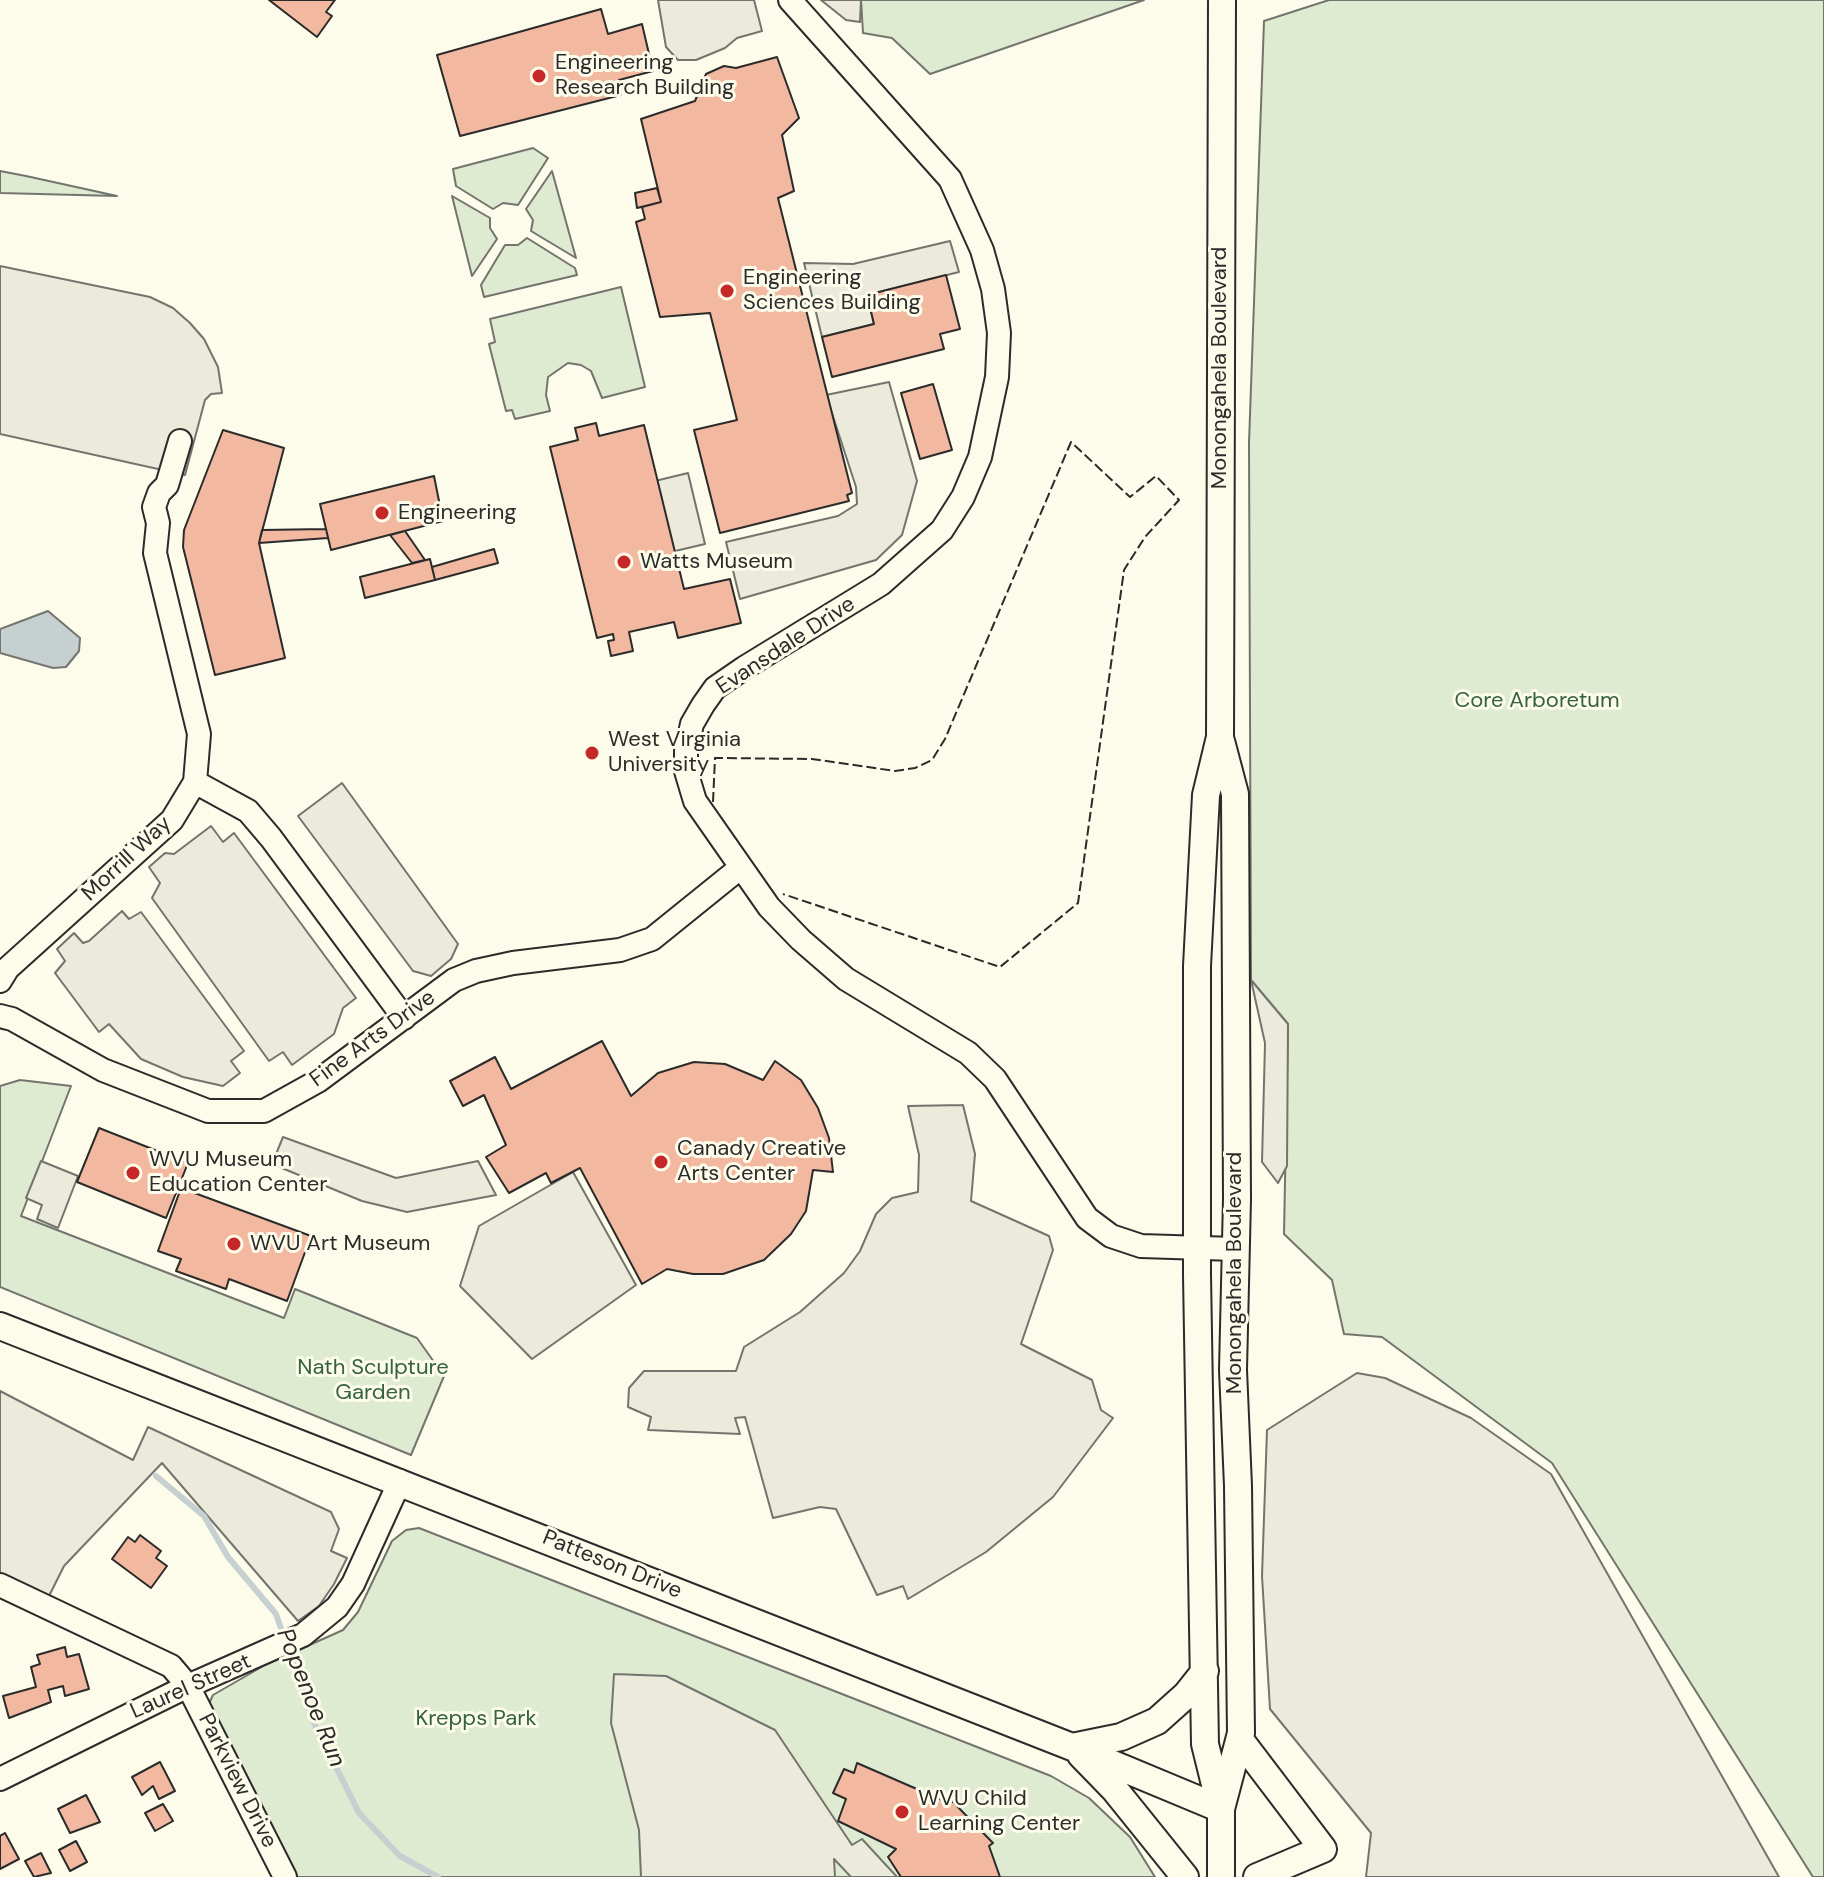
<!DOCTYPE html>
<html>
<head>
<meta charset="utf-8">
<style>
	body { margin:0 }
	canvas { display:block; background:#fdfbea }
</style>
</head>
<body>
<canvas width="1824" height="1877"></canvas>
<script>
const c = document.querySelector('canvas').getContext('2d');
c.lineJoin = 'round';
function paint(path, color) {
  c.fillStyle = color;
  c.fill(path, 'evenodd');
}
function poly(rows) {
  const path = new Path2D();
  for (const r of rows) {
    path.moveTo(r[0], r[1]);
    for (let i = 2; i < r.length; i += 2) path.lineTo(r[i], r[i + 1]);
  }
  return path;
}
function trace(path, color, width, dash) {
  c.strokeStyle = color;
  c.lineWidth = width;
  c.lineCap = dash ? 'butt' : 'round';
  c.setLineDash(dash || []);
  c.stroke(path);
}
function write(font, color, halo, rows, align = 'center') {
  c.font = font + ' "DM Sans",sans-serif';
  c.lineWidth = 6;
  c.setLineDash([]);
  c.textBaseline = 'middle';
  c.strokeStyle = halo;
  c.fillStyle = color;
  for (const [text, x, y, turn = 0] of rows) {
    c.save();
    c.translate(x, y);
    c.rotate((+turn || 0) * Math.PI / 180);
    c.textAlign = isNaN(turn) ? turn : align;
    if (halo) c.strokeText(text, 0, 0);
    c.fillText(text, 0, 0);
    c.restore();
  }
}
const green = poly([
	[861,0,1144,0,930,74,892,38,863,33,861,0],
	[1329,0,1824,0,1824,1877,1813,1877,1552,1463,1382,1337,1344,1334,1332,1280,1284,1234,1288,1024,1251,980,1249,443,1264,21,1329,0],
	[533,148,548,158,518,205,503,203,493,209,456,186,453,169,533,148],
	[0,171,26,176,117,196,0,193,0,171],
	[552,171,576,258,531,231,533,220,526,209,552,171],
	[452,196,490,218,490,228,497,239,472,276,452,196],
	[527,238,575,268,577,275,484,297,481,285,505,245,518,245,527,238],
	[621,287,645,387,602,398,591,371,581,365,568,363,548,377,546,395,550,411,515,419,512,410,506,411,489,344,495,342,490,319,621,287],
	[20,1080,71,1086,21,1216,284,1318,295,1289,417,1338,444,1376,411,1455,0,1287,0,1086,20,1080],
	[419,1528,1051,1776,1089,1798,1130,1837,1155,1877,285,1877,203,1717,213,1695,265,1665,343,1630,358,1612,392,1541,406,1530,419,1528]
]);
const parking = poly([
	[658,0,754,0,762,31,737,38,725,48,696,60,678,60,666,47,658,0],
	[821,0,861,0,860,22,846,20,821,0],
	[950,241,959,272,867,295,874,324,822,337,804,263,853,264,950,241],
	[0,266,150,297,173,308,190,323,204,339,218,367,222,393,211,394,205,400,185,475,0,434,0,266],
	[889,382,917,481,902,535,876,560,740,599,726,542,838,516,857,504,856,487,826,395,889,382],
	[688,473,705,544,671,552,655,481,688,473],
	[342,783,458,944,451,959,431,976,413,971,298,816,342,783],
	[211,826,223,842,234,833,356,998,343,1008,334,1034,292,1065,283,1052,269,1061,152,898,160,883,149,867,165,853,174,854,211,826],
	[122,911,129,919,141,912,244,1051,231,1061,240,1073,223,1086,183,1077,141,1059,109,1024,99,1032,55,973,65,961,57,949,74,933,83,943,89,941,122,911],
	[1251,980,1288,1024,1287,1166,1278,1183,1262,1162,1265,1043,1251,980],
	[963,1105,975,1154,971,1201,1049,1236,1053,1250,1021,1344,1092,1380,1101,1410,1113,1418,1053,1497,986,1552,908,1599,903,1586,877,1595,836,1509,820,1507,773,1518,745,1417,735,1418,740,1434,648,1430,651,1417,628,1407,629,1388,644,1371,736,1371,744,1347,800,1312,844,1273,860,1251,876,1214,892,1198,918,1192,919,1155,908,1106,963,1105],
	[283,1137,396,1178,478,1161,496,1195,407,1212,362,1201,272,1164,283,1137],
	[41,1161,78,1176,58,1228,37,1219,42,1205,26,1198,41,1161],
	[573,1172,636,1285,532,1359,460,1286,479,1226,573,1172],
	[1357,1373,1385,1378,1471,1418,1551,1474,1779,1877,1366,1877,1371,1833,1270,1709,1262,1576,1267,1430,1357,1373],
	[0,1391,133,1460,148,1427,331,1512,339,1529,331,1551,347,1558,334,1584,319,1606,298,1621,162,1463,64,1566,49,1596,0,1575,0,1391],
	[614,1674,666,1676,775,1730,852,1845,862,1839,897,1877,851,1877,834,1859,835,1877,641,1877,639,1830,611,1723,614,1674]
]);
const water = poly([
	[48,611,80,638,79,651,66,667,53,668,0,653,0,629,48,611]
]);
const stream = poly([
	[156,1476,204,1516,228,1557,276,1614,314,1723,359,1813,400,1856,438,1877]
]);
const building = poly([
	[269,0,335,0,326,12,332,16,317,37,269,0],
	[601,9,608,34,642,24,653,71,619,80,621,95,460,136,437,55,601,9],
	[777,57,799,118,782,135,794,191,778,198,852,493,847,495,849,501,720,533,694,430,737,420,710,313,660,317,636,222,645,219,642,207,661,202,641,119,695,101,706,74,724,66,736,68,777,57],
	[657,188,661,202,637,208,635,193,657,188],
	[946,275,960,329,940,334,944,349,832,377,822,337,874,324,867,295,946,275],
	[933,384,952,450,920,459,901,393,933,384],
	[596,423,599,436,644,425,684,589,730,579,741,623,678,638,674,622,629,632,633,651,611,656,608,641,614,640,613,634,597,638,550,447,578,440,575,428,596,423],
	[223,430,284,448,259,543,285,658,215,675,183,547,184,530,223,430],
	[434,476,443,521,331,550,320,504,434,476],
	[326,529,328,538,259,543,262,530,326,529],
	[405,531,425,560,412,563,390,535,405,531],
	[494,549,498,563,435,580,432,567,494,549],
	[430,559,435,580,365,598,360,577,430,559],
	[602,1041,631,1096,658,1073,694,1062,725,1064,763,1080,775,1061,801,1080,818,1108,829,1138,833,1172,813,1170,806,1211,791,1234,764,1260,723,1274,693,1274,667,1269,642,1284,580,1168,551,1183,546,1173,509,1193,486,1157,506,1145,484,1095,463,1106,450,1081,495,1057,511,1089,602,1041],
	[99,1128,188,1163,166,1218,77,1182,99,1128],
	[181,1188,311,1236,287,1301,229,1279,226,1289,176,1271,181,1259,158,1251,181,1188],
	[140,1535,161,1551,156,1558,167,1566,151,1588,112,1559,128,1537,135,1542,140,1535],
	[65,1647,67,1657,79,1654,89,1689,65,1696,63,1686,48,1690,51,1702,9,1718,3,1696,36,1687,31,1667,40,1664,37,1655,65,1647],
	[160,1762,175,1791,159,1799,153,1786,142,1795,132,1777,160,1762],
	[857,1763,949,1803,951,1800,993,1843,989,1846,1000,1877,901,1877,888,1857,896,1849,838,1821,846,1799,833,1793,844,1769,854,1773,857,1763],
	[86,1795,100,1822,70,1833,58,1809,86,1795],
	[163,1804,173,1821,155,1831,145,1813,163,1804],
	[5,1833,19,1859,0,1869,0,1836,5,1833],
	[76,1841,87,1862,70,1871,59,1850,76,1841],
	[41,1853,51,1873,34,1877,25,1861,41,1853]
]);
const minor = poly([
	[790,0,950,179,982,250,993,289,999,333,997,377,980,457,963,497,942,530,881,584,744,668,715,688,703,705,692,724,686,751,686,771,695,801,769,907,801,940,846,979,968,1053,995,1079,1087,1218,1111,1236,1141,1246,1235,1249],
	[195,782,248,811,271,838,404,1018],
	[0,981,8,968,172,820,195,782,199,734,155,553,158,523,154,507,159,493,167,485,180,441],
	[0,1016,12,1019,103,1070,208,1111,264,1111,318,1081,454,980,476,971,513,963,620,950,652,939,740,868],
	[0,1585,171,1666,188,1686,285,1877],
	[0,1779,188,1686,303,1635,337,1607,353,1584,400,1481]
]);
const major = poly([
	[0,1326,1072,1747,1221,1809],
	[1241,1741,1323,1849,1257,1877],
	[1072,1747,1121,1737,1157,1721,1186,1695,1205,1671],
	[1081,1755,1115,1790,1185,1877],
	[1221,1809,1241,1733,1238,1486,1233,1370,1237,1199,1235,794,1221,741],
	[1221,1877,1221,1809,1205,1744,1197,1275,1197,966,1206,795,1220,737,1222,0]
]);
const fence = poly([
	[713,802,715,758,812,759,895,771,915,768,932,760,945,739,1071,442,1130,497,1156,476,1179,500,1145,537,1124,570,1078,903,1000,967,783,894]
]);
const markers = [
	[539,76,8,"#c62828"],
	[727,291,8,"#c62828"],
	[382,513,8,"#c62828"],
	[624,562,8,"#c62828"],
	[592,753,8,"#c62828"],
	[661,1162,8,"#c62828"],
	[133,1173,8,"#c62828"],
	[234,1244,8,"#c62828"],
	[902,1812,8,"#c62828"]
];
const poiNames = [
	["Engineering",555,63],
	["Research Building",555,88],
	["Engineering",743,278],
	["Sciences Building",743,303],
	["Engineering",398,513],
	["Watts Museum",640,562],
	["West Virginia",608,740],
	["University",608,765],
	["Canady Creative",677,1149],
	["Arts Center",677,1174],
	["WVU Museum",149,1160],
	["Education Center",149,1185],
	["WVU Art Museum",250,1244],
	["WVU Child",918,1799],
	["Learning Center",918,1824]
];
const streetNames = [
	["Monongahela Boulevard",1220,368,-90],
	["Evansdale Drive",786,646,-33],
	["Morrill Way",127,859,-43],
	["Fine Arts Drive",373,1039,-36],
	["Monongahela Boulevard",1235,1273,-90],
	["Patteson Drive",612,1565,22],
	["Laurel Street",191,1687,-24],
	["Parkview Drive",237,1781,63]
];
const parkNames = [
	["Core Arboretum",1537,701],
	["Nath Sculpture",373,1368],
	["Garden",373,1393],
	["Krepps Park",476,1719]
];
const waterNames = [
	["Popenoe Run",310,1698,68]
];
paint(green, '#deebd1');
trace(green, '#74746e', 2);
paint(parking, '#eceadb');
trace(parking, '#74746e', 2);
paint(water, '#c7d0d0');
trace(water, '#74746e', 2);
trace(stream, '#c7d0d0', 6);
paint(building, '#f2b8a0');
trace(building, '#2b2b2b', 2);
trace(minor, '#2b2b2b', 26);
trace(major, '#2b2b2b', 30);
trace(minor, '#fdfbea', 22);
trace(major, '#fdfbea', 26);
trace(fence, '#2b2b2b', 2, [10, 4]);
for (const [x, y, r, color] of markers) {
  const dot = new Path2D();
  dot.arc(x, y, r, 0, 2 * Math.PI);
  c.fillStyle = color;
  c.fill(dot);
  trace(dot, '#fdfbea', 3);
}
write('22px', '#2b2b2b', '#fdfbea', poiNames, 'left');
write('22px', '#2b2b2b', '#fdfbea', streetNames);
write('22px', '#34623c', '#fdfbea', parkNames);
write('italic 24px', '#2b2b2b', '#fdfbea', waterNames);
</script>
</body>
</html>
